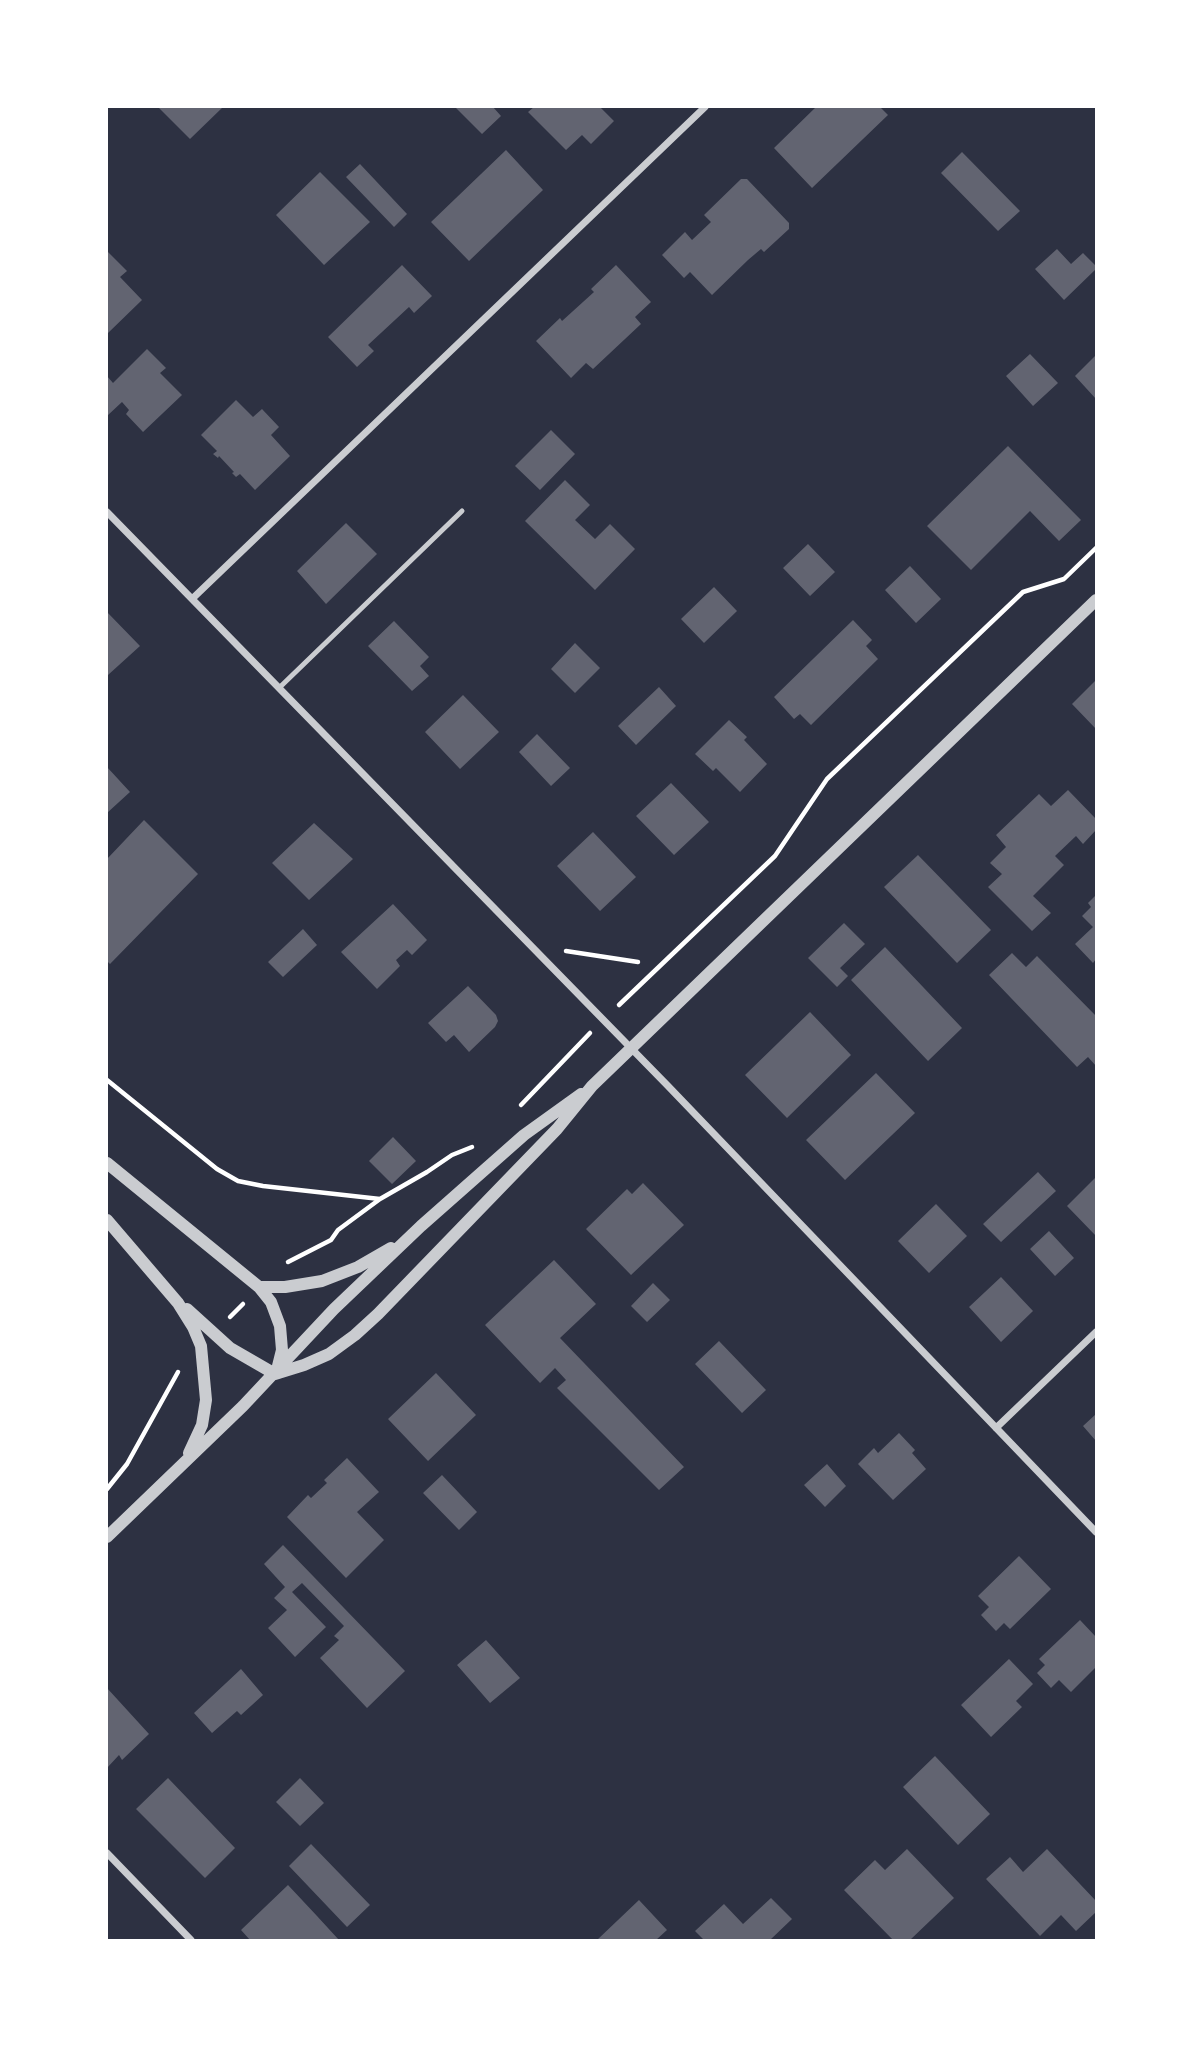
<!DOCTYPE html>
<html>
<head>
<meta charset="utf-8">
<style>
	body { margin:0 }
	#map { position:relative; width:1203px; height:2047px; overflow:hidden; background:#2d3142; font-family:Lora,serif }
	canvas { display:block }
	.frame { position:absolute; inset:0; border:108px solid #fff; pointer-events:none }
</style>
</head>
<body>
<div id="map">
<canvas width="1203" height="2047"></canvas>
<div class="frame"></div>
</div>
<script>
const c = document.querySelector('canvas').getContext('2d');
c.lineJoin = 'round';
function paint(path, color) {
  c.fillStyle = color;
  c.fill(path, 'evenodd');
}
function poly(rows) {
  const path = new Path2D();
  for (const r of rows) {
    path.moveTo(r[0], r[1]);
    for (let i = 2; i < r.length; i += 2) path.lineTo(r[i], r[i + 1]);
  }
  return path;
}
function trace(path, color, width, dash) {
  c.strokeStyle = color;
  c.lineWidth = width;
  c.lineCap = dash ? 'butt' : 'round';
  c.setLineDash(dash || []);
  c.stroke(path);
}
const building = poly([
	[158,107,223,107,190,139],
	[455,107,493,107,501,116,482,134],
	[534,107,600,107,614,121,591,144,582,135,566,150,528,112],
	[816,107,880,107,888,115,812,188,774,148],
	[506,150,543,190,469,261,431,222],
	[962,152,1020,211,998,231,941,173],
	[360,164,407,214,394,227,346,177],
	[320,172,370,222,324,265,276,215],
	[741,179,747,179,789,223,789,229,764,252,761,249,748,260,712,295,690,272,684,278,662,255,685,232,692,240,711,222,704,215],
	[1057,249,1071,264,1083,253,1096,266,1096,269,1064,300,1035,269],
	[107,251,127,271,120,277,142,300,107,334],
	[402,265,432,296,414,313,409,307,368,345,374,351,357,367,328,337],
	[616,265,651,302,635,317,641,324,593,369,586,363,571,378,536,341,560,318,562,321,594,292,591,289],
	[147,349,166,368,160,373,182,395,143,432,126,414,129,410,122,402,107,416,107,376,113,383],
	[1030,354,1058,383,1033,406,1006,376],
	[1096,355,1096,399,1075,376],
	[236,400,253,417,262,409,279,427,271,435,290,456,255,490,240,474,236,477,232,473,234,472,219,456,218,458,213,454,217,451,201,435],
	[551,430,575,454,540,490,515,466],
	[1008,446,1081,520,1059,541,1030,511,971,570,927,526],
	[565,480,590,505,575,520,595,539,610,524,635,549,595,590,525,521],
	[346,523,377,554,326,604,297,571],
	[808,544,835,572,810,596,783,568],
	[910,566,941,599,916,623,885,590],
	[714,587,737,611,704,643,681,619],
	[107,612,140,646,108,675,107,673],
	[853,620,872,640,866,646,878,659,811,725,800,714,794,719,774,697],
	[394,621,429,657,420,666,429,676,412,691,368,646],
	[575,643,600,668,575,693,551,669],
	[1096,680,1096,729,1072,704],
	[659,687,676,706,636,745,618,726],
	[463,695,499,732,460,769,425,732],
	[729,720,747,737,744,740,767,764,740,792,716,768,713,771,695,754],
	[537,734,570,768,551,786,519,752],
	[107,767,130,792,107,813],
	[671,783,709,822,674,855,636,816],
	[1068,790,1096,819,1096,830,1083,844,1076,836,1055,856,1064,865,1033,896,1051,913,1032,931,988,887,1002,874,990,863,1006,847,996,835,1039,794,1051,806],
	[144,820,198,874,110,964,107,961,107,859],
	[314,823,353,859,309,900,272,863],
	[593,832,636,877,600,911,557,866],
	[918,855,991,930,957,963,884,887],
	[1096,895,1096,959,1093,963,1075,944,1093,927,1082,916,1091,907,1088,903],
	[393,904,427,940,412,955,407,950,396,960,400,966,377,989,341,952],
	[844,923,865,944,840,968,848,976,837,987,808,958],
	[303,929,317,945,283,977,268,962],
	[885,947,962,1028,928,1061,851,980],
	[1012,953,1026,967,1037,956,1096,1016,1096,1066,1088,1057,1077,1067,989,975],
	[468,986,496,1015,498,1021,495,1027,469,1052,454,1035,446,1042,428,1023],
	[810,1012,851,1055,787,1118,745,1075],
	[876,1073,915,1113,845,1180,806,1140],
	[393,1137,416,1161,392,1184,369,1161],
	[1038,1172,1056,1191,1001,1242,983,1224],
	[1096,1177,1096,1236,1067,1206],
	[643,1183,684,1225,631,1275,586,1229,627,1189,632,1194],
	[936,1204,967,1236,929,1273,898,1241],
	[1049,1231,1074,1258,1055,1276,1030,1249],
	[554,1260,596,1304,560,1338,684,1467,659,1490,557,1388,566,1380,555,1368,540,1383,485,1325],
	[1001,1277,1033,1311,1001,1342,969,1307],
	[653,1283,670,1300,647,1322,631,1306],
	[719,1341,766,1390,742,1413,695,1364],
	[436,1373,476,1415,428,1461,388,1419],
	[1096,1414,1096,1441,1083,1426],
	[899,1433,915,1450,912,1453,926,1469,893,1500,858,1464,874,1448,878,1453],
	[347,1458,379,1492,357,1512,384,1540,346,1578,287,1517,308,1495,311,1498,327,1483,324,1480],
	[827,1464,846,1486,825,1507,804,1485],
	[442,1475,477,1512,459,1530,423,1493],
	[283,1545,405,1671,367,1708,320,1658,339,1640,334,1636,344,1626,302,1583,292,1592,326,1627,295,1657,268,1628,287,1610,274,1598,285,1587,264,1564],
	[1019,1556,1051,1589,1010,1629,1004,1623,996,1631,981,1615,989,1607,978,1596],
	[1080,1620,1096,1637,1096,1667,1071,1692,1059,1680,1051,1688,1037,1673,1045,1665,1039,1659],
	[486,1640,520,1678,490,1703,457,1665],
	[1009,1659,1033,1684,1016,1701,1022,1707,991,1737,961,1705],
	[241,1669,263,1695,241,1715,237,1711,212,1733,194,1713],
	[107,1688,149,1734,122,1760,119,1755,107,1768],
	[935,1756,990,1814,958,1845,903,1787],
	[168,1778,235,1848,205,1878,136,1809],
	[300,1778,324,1803,300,1826,276,1802],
	[311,1844,370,1905,347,1927,289,1866],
	[907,1849,954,1898,910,1940,893,1940,844,1890,875,1860,885,1870],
	[1047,1849,1096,1901,1096,1912,1076,1931,1061,1915,1040,1936,986,1879,1010,1857,1023,1872],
	[288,1885,317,1916,339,1940,250,1940,241,1930],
	[771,1898,792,1919,770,1940,704,1940,695,1931,724,1904,743,1924],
	[639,1900,667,1930,656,1940,597,1940]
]);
const path = poly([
	[566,951,638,962],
	[619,1005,775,856,827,779,1023,592,1064,579,1096,548],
	[107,1080,217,1169,238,1181,263,1186,380,1199],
	[521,1105,590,1033],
	[288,1262,331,1240,338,1230,380,1199,427,1172,452,1155,472,1147],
	[230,1317,243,1304],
	[107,1489,127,1464,178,1372]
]);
const service = poly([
	[279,688,462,511]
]);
const minor = poly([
	[107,512,668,1086,1096,1532],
	[192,599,705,107],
	[996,1428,1096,1332],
	[107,1853,191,1940]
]);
const tertiary = poly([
	[107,1163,259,1287,271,1302,280,1326,282,1350,277,1370],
	[107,1220,178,1303,193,1327,201,1346,206,1400,202,1425,189,1453],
	[259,1287,285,1287,322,1281,358,1267,391,1248],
	[187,1309,230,1348,275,1374],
	[275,1374,304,1365,329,1354,355,1335,378,1314,557,1129,592,1086,1096,600],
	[107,1537,243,1406,334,1309,421,1226,524,1135,581,1094]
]);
paint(building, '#626471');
trace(path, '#fff', 4.5);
trace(service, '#caccd0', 5);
trace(minor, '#caccd0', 7);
trace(tertiary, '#caccd0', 12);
</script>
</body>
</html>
